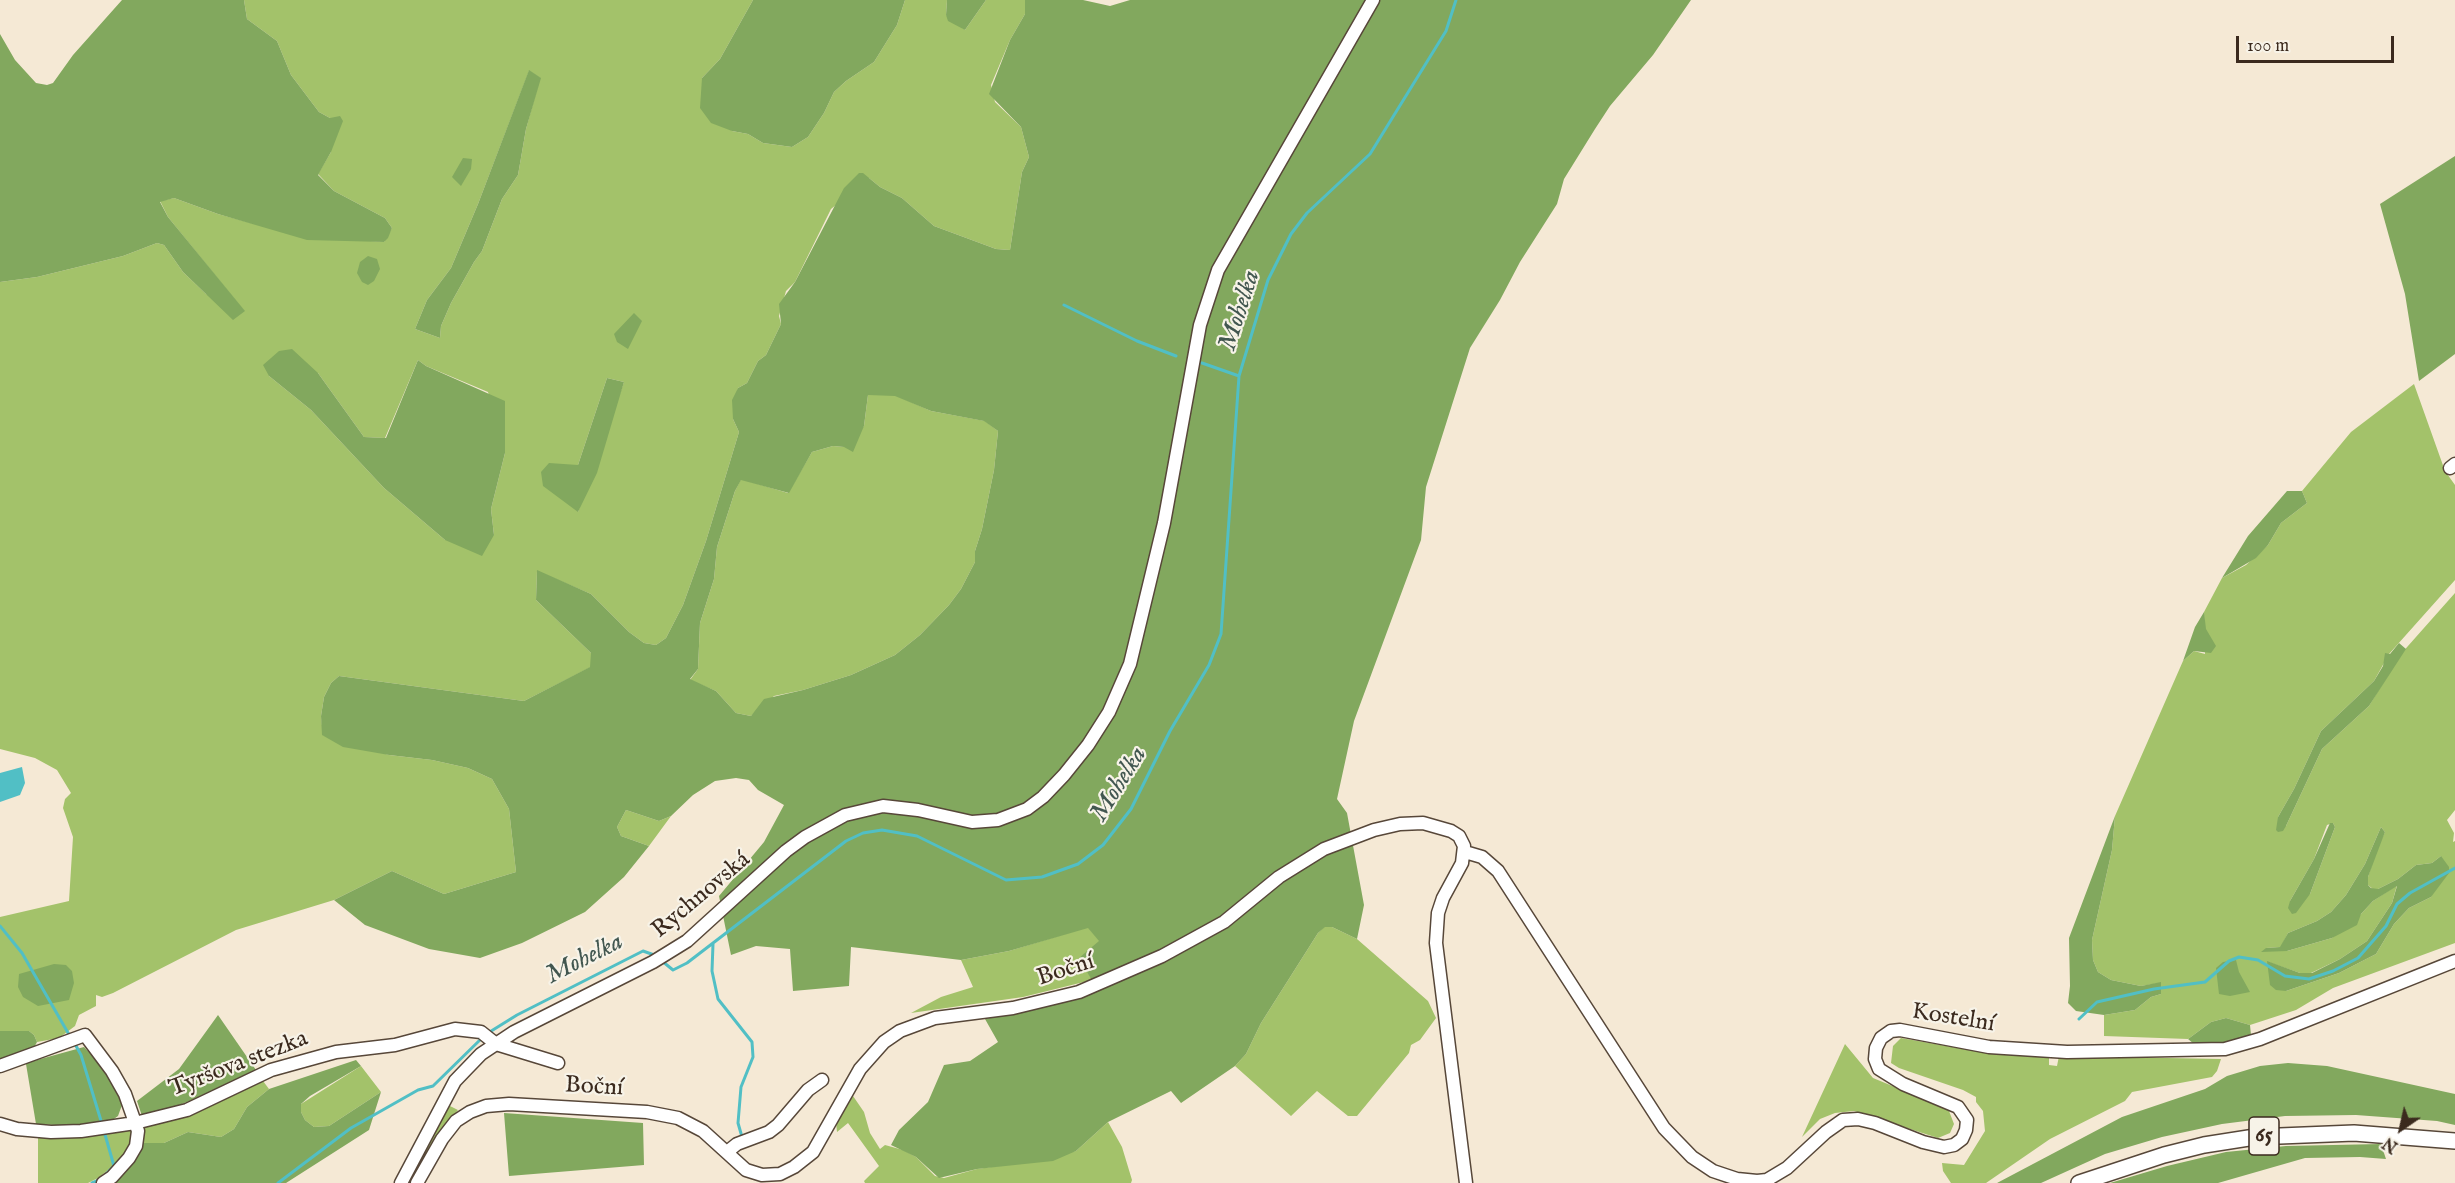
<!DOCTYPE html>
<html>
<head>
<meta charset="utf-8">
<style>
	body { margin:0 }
	#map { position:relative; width:2455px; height:1183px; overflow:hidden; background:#f5e9d5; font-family:"IM FELL English",serif }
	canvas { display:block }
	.north { position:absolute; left:2371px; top:1099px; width:60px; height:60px; -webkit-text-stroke:4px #f7f3e8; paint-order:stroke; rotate:214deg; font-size:16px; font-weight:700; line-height:24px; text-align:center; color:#3b2a1e }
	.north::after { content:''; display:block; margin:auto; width:21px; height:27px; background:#3b2a1e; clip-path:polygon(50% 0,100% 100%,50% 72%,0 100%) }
	.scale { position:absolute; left:2236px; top:36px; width:158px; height:27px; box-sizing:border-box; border:3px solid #3b2a1e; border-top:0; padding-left:8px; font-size:18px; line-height:21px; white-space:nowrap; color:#3b2a1e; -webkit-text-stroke:4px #f7f3e8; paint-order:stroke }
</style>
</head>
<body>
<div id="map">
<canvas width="2455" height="1183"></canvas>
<div class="north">N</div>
<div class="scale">100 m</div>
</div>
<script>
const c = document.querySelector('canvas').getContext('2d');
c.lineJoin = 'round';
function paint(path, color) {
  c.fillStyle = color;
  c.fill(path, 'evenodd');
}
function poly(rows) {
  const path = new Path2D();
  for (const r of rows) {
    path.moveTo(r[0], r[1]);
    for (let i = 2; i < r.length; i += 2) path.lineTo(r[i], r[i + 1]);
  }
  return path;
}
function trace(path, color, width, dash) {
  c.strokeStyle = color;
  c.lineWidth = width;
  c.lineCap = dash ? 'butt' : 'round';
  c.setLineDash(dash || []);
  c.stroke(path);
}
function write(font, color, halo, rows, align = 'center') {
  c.font = font + ' "IM FELL English",serif';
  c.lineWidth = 4.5;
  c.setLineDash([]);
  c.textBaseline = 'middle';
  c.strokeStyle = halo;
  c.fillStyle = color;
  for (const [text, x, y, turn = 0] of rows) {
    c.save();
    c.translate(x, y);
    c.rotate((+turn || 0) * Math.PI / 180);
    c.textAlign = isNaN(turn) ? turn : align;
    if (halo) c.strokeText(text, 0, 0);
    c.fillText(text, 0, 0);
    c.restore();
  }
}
const green = poly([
	[244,0,753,0,720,59,702,78,732,131,748,134,763,143,792,147,808,137,824,113,834,92,846,81,874,62,897,25,905,0,947,0,946,15,965,30,986,0,1025,0,1025,14,1010,40,991,85,995,102,1021,127,1029,157,1022,172,1010,250,996,249,934,226,902,198,880,187,869,178,831,209,795,282,786,291,779,316,781,324,766,355,758,361,747,383,738,388,733,419,739,432,706,541,683,605,666,638,656,645,644,643,629,632,591,594,537,571,536,600,591,653,591,667,524,701,339,676,331,683,324,697,321,716,323,735,389,755,432,760,468,768,492,779,509,809,516,872,444,894,392,871,334,900,236,930,113,993,102,997,96,995,96,1006,79,1015,75,1026,59,1038,37,1042,34,1035,29,1031,0,1031,0,917,69,901,73,837,63,808,65,799,71,793,57,770,35,758,0,749,0,282,37,277,123,256,157,243,164,245,183,272,206,294,244,311,168,217,160,201,174,198,218,214,262,226,357,240,384,242,392,228,385,218,334,191,318,174,331,152,330,118,319,112,291,75,277,41,247,19],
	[529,71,540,78,526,129,518,175,502,199,482,251,474,262,451,303,441,326,440,338,415,329,427,300,451,268,478,204],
	[418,360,426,366,488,392,505,453,491,509,494,535,445,540,384,488,311,410,269,376,318,373,364,437,385,438],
	[607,378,624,382,578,512,578,465],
	[2414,384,2445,471,2455,485,2455,580,2389,654,2374,681,2321,731,2294,789,2278,817,2286,826,2322,749,2369,706,2400,655,2455,593,2455,810,2447,820,2454,833,2453,842,2455,841,2455,943,2333,988,2296,1010,2250,1025,2226,1018,2211,1022,2188,1039,2104,1036,2104,1015,2135,1010,2151,997,2161,994,2160,983,2141,986,2111,980,2098,972,2093,960,2092,940,2112,850,2115,816,2183,661,2194,651,2205,654,2204,612,2222,578,2246,565,2268,545,2281,523,2307,503,2302,491,2351,432],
	[2333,823,2335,827,2310,894,2290,901,2314,859,2327,825],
	[2381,827,2385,832,2377,848,2368,877,2368,885,2374,890,2378,889,2398,879,2416,865,2432,863,2441,856,2431,897,2409,908,2394,924,2376,954,2339,973,2286,991,2268,962,2300,973,2311,973,2340,959,2367,941,2392,903,2397,885,2373,901,2361,914,2332,938,2287,951,2266,948,2281,947,2288,933,2317,921,2331,912,2346,895,2365,864],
	[868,395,895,395,931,411,985,421,998,431,994,470,982,529,975,551,975,562,961,589,949,605,920,635,895,655,851,675,803,690,774,696,751,716,736,713,716,691,690,680,698,669,700,623,714,579,717,547,735,491,741,479,788,493,812,452,833,446,844,447,864,426],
	[626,810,659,821,671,816,649,846,621,836,617,827],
	[1325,926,1332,927,1357,939,1428,1001,1436,1018,1420,1040,1411,1045,1409,1053,1357,1116,1348,1116,1317,1091,1291,1116,1235,1066,1246,1054,1261,1023,1318,933],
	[1088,927,1100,941,1092,980,1023,997,911,1013,941,997,973,987,961,960,1009,951],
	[1901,1038,1986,1053,2049,1055,2049,1065,2057,1066,2059,1056,2221,1059,2217,1071,2212,1077,2132,1092,2125,1101,2050,1139,1986,1183,1951,1183,1943,1171,1942,1163,1964,1165,1985,1131,1983,1111,1976,1102,1976,1097,1963,1090,1899,1068,1891,1063,1893,1046],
	[1845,1044,1873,1078,1936,1104,1949,1111,1954,1124,1950,1133,1938,1138,1854,1111,1835,1113,1820,1119,1802,1137],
	[361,1066,381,1092,329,1126,314,1127,305,1120,301,1112,301,1104],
	[263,1081,269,1089,247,1107,234,1129,221,1137,188,1132,164,1143,141,1143,145,1127,185,1115],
	[853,1096,864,1112,870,1133,880,1149,885,1145,903,1150,916,1157,935,1176,944,1178,977,1169,1026,1162,1076,1151,1108,1122,1122,1147,1132,1180,1131,1183,865,1183,864,1181,879,1166,848,1123,837,1132,836,1122],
	[448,1105,458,1110,437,1136,411,1183,406,1183],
	[131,1128,133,1143,122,1159,98,1178,88,1183,38,1183,38,1137,99,1135]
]);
const forest = poly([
	[122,0,244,0,247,19,277,41,291,75,319,112,330,118,340,116,343,121,331,152,318,175,334,191,385,218,392,228,388,238,384,242,307,240,218,214,174,198,160,202,168,217,245,311,233,320,183,272,164,245,157,243,123,256,37,277,0,282,0,34,15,60,36,83,47,85,53,83,73,55],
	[753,0,905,0,897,25,874,62,846,81,834,92,824,113,808,137,792,147,763,143,748,134,732,131,711,123,700,108,702,78,720,59],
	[947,0,986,0,965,30,948,21,946,15],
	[1025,0,1083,0,1110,6,1130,0,1691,0,1653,55,1610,106,1595,129,1564,179,1557,204,1520,262,1500,300,1470,348,1426,487,1421,540,1354,721,1337,799,1347,813,1364,905,1357,939,1332,927,1325,927,1318,933,1261,1023,1246,1054,1235,1066,1181,1103,1171,1091,1108,1122,1076,1151,1053,1161,977,1169,939,1178,916,1157,891,1145,899,1130,928,1102,944,1065,970,1061,998,1042,985,1019,1047,1005,1097,989,1079,958,1099,941,1088,928,1009,951,961,960,851,947,849,986,793,991,790,949,756,946,731,955,719,896,764,842,784,805,758,790,749,780,736,778,715,781,693,795,671,816,659,821,626,810,617,827,621,836,649,846,624,877,585,912,522,943,480,958,429,949,365,925,334,900,392,871,444,894,516,872,509,809,492,779,468,768,432,760,389,755,343,747,322,735,321,716,324,697,331,683,339,676,524,701,590,667,591,653,536,600,537,570,591,594,629,632,644,643,656,645,666,638,683,605,706,541,739,432,733,419,732,400,738,388,747,383,758,361,766,355,781,324,779,304,795,282,844,188,859,173,863,173,880,187,902,198,934,226,996,249,1010,250,1022,172,1029,157,1021,127,989,94,1010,40,1025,14],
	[868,395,895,396,931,411,984,421,998,431,994,470,982,529,975,551,975,562,961,589,949,605,920,635,895,655,851,675,803,690,764,699,751,716,736,713,716,691,690,679,698,669,700,623,714,579,717,547,735,491,741,480,789,493,812,452,833,446,844,447,853,452,864,426],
	[529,70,541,78,526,129,518,175,502,199,482,251,474,262,451,303,441,326,440,338,415,329,427,300,451,268,478,204],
	[2455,156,2455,354,2419,381,2405,294,2380,204],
	[463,158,472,159,471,169,461,186,452,177],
	[368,256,377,259,380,269,374,281,368,285,362,282,357,273,360,262],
	[634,313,642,321,628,349,617,342,614,334],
	[292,349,318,373,364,437,386,438,418,360,426,366,505,401,505,453,491,509,494,535,482,556,445,540,384,488,311,410,269,376,263,365,279,351],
	[607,378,624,382,597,473,578,512,543,486,541,472,549,463,578,465],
	[2287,491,2302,491,2307,503,2281,523,2268,545,2256,558,2222,578,2248,536],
	[2204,612,2206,629,2216,646,2211,653,2194,651,2183,661,2195,627],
	[2399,643,2406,649,2369,706,2322,749,2286,826,2283,831,2278,832,2276,830,2278,817,2294,789,2321,731,2374,681,2383,666,2385,653,2390,654],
	[2115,816,2112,850,2092,940,2093,960,2098,972,2111,980,2141,986,2161,982,2161,994,2151,997,2135,1010,2104,1015,2076,1011,2068,1003,2070,986,2069,938],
	[2330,823,2333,823,2335,827,2310,894,2296,913,2292,914,2288,908,2290,901,2314,859],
	[2381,827,2385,832,2368,877,2368,885,2371,888,2378,889,2398,879,2416,865,2432,863,2441,856,2449,867,2449,873,2431,897,2409,908,2394,924,2376,954,2339,973,2286,991,2276,990,2270,985,2267,961,2300,973,2312,973,2340,959,2367,941,2392,903,2397,886,2373,901,2361,914,2357,925,2332,938,2287,951,2261,952,2266,948,2280,947,2288,933,2317,921,2331,912,2346,895,2365,864],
	[2236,960,2239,972,2250,992,2230,996,2219,994,2216,968,2223,962],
	[54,964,66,965,72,971,74,983,69,1000,38,1006,23,997,18,987,19,974],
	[218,1015,256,1070,192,1100,143,1119,137,1101,179,1069],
	[2226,1018,2250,1025,2251,1035,2223,1043,2194,1044,2188,1039,2211,1022],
	[0,1031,29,1031,34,1035,37,1042,26,1063,84,1047,110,1075,122,1105,118,1116,111,1121,75,1126,36,1124,26,1064,0,1072],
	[356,1060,361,1066,310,1096,301,1104,301,1112,305,1120,314,1127,329,1126,381,1092,369,1130,286,1183,111,1183,141,1143,164,1143,188,1132,221,1137,234,1129,247,1107,269,1089],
	[2288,1063,2327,1066,2455,1094,2455,1125,2437,1121,2356,1115,2285,1116,2222,1124,2162,1137,2105,1154,2041,1183,1997,1183,2122,1117,2205,1089,2227,1076,2260,1066],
	[504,1113,643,1123,644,1165,509,1176],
	[2381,1144,2386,1159,2360,1157,2305,1158,2218,1183,2110,1183,2167,1166,2226,1152,2286,1146]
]);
const water = poly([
	[22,767,25,783,20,795,0,802,0,773]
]);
const stream = poly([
	[1064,305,1137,341,1176,356],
	[1202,363,1239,376],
	[0,926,22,953,71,1038],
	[713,944,712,971,718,999,752,1042,753,1057,741,1087,738,1123,742,1137],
	[662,961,673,970,687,963,846,841,863,833,882,830,917,836,1006,880,1042,877,1078,864,1103,845,1131,809,1170,731,1209,665,1221,634,1239,376,1268,280,1291,234,1307,213,1370,154,1446,31,1456,0],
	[2079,1019,2097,1002,2154,989,2205,982,2229,961,2239,957,2258,960,2285,976,2309,979,2333,971,2358,958,2386,926,2397,904,2410,893,2455,868],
	[488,1033,517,1015,643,951,657,956],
	[75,1044,81,1055,102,1124],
	[104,1131,114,1166,105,1175],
	[92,1183,99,1180],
	[278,1183,351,1128,418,1090,433,1086,483,1037]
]);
const minor = poly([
	[2450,468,2455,464],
	[1465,852,1482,857,1498,871,1664,1128,1692,1157,1713,1171,1737,1179,1757,1181,1767,1180,1787,1168,1826,1132,1843,1120,1858,1119,1875,1123,1923,1142,1944,1147,1954,1145,1962,1139,1966,1130,1967,1120,1958,1107,1903,1084,1879,1069,1875,1059,1876,1048,1881,1038,1891,1031,1900,1030,1989,1047,2067,1052,2225,1049,2260,1039,2455,961],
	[0,1066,85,1035,112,1071,125,1094,138,1131,136,1146,129,1158,112,1177,103,1183],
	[0,1124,17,1129,51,1132,81,1131,135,1123,187,1110,271,1070,336,1052,395,1045,455,1029,481,1032,496,1044,558,1063],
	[727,1152,737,1144,769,1132,778,1125,808,1090,822,1080],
	[401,1183,455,1081,481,1054,514,1032,653,962,687,941,786,851,805,837,845,815,883,806,918,810,972,822,998,820,1027,809,1043,797,1064,775,1088,745,1109,712,1130,664,1164,523,1200,325,1218,270,1373,0],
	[417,1183,442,1139,456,1121,470,1112,486,1106,509,1104,647,1112,678,1118,703,1131,746,1170,762,1175,780,1174,794,1167,813,1152,860,1069,884,1042,900,1031,935,1018,1013,1008,1079,992,1162,956,1224,922,1279,877,1324,849,1374,830,1400,824,1423,823,1451,831,1459,836,1464,846,1462,863,1443,898,1438,913,1436,943,1466,1183]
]);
const major = poly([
	[2079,1183,2164,1155,2204,1145,2255,1137,2354,1133,2455,1141]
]);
const shields = [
	[2264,1136,30]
];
const shieldNames = [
	["65",2264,1136]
];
const streetNames = [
	["Rychnovská",702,896,-40],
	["Boční",1066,971,-18],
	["Kostelní",1953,1019,9],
	["Tyršova stezka",239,1065,-21],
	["Boční",594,1088,3]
];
const waterNames = [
	["Mohelka",1241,311,-72],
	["Mohelka",1120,785,-58],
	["Mohelka",585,960,-27]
];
paint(green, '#a3c26a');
paint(forest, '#82a85e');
paint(water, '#51bfc5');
trace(stream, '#51bfc5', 3);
trace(minor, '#574739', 15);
trace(major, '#574739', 18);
trace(minor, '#fff', 12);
trace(major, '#fff', 15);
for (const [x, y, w] of shields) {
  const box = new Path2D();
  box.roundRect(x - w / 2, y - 19, w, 38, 4.5);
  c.fillStyle = '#f7f3e8';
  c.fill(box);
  trace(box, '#3b2a1e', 1.5);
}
write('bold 22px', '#3b2a1e', null, shieldNames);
write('24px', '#3b2a1e', '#f7f3e8', streetNames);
write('italic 26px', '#425750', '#f7f3e8', waterNames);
</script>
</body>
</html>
